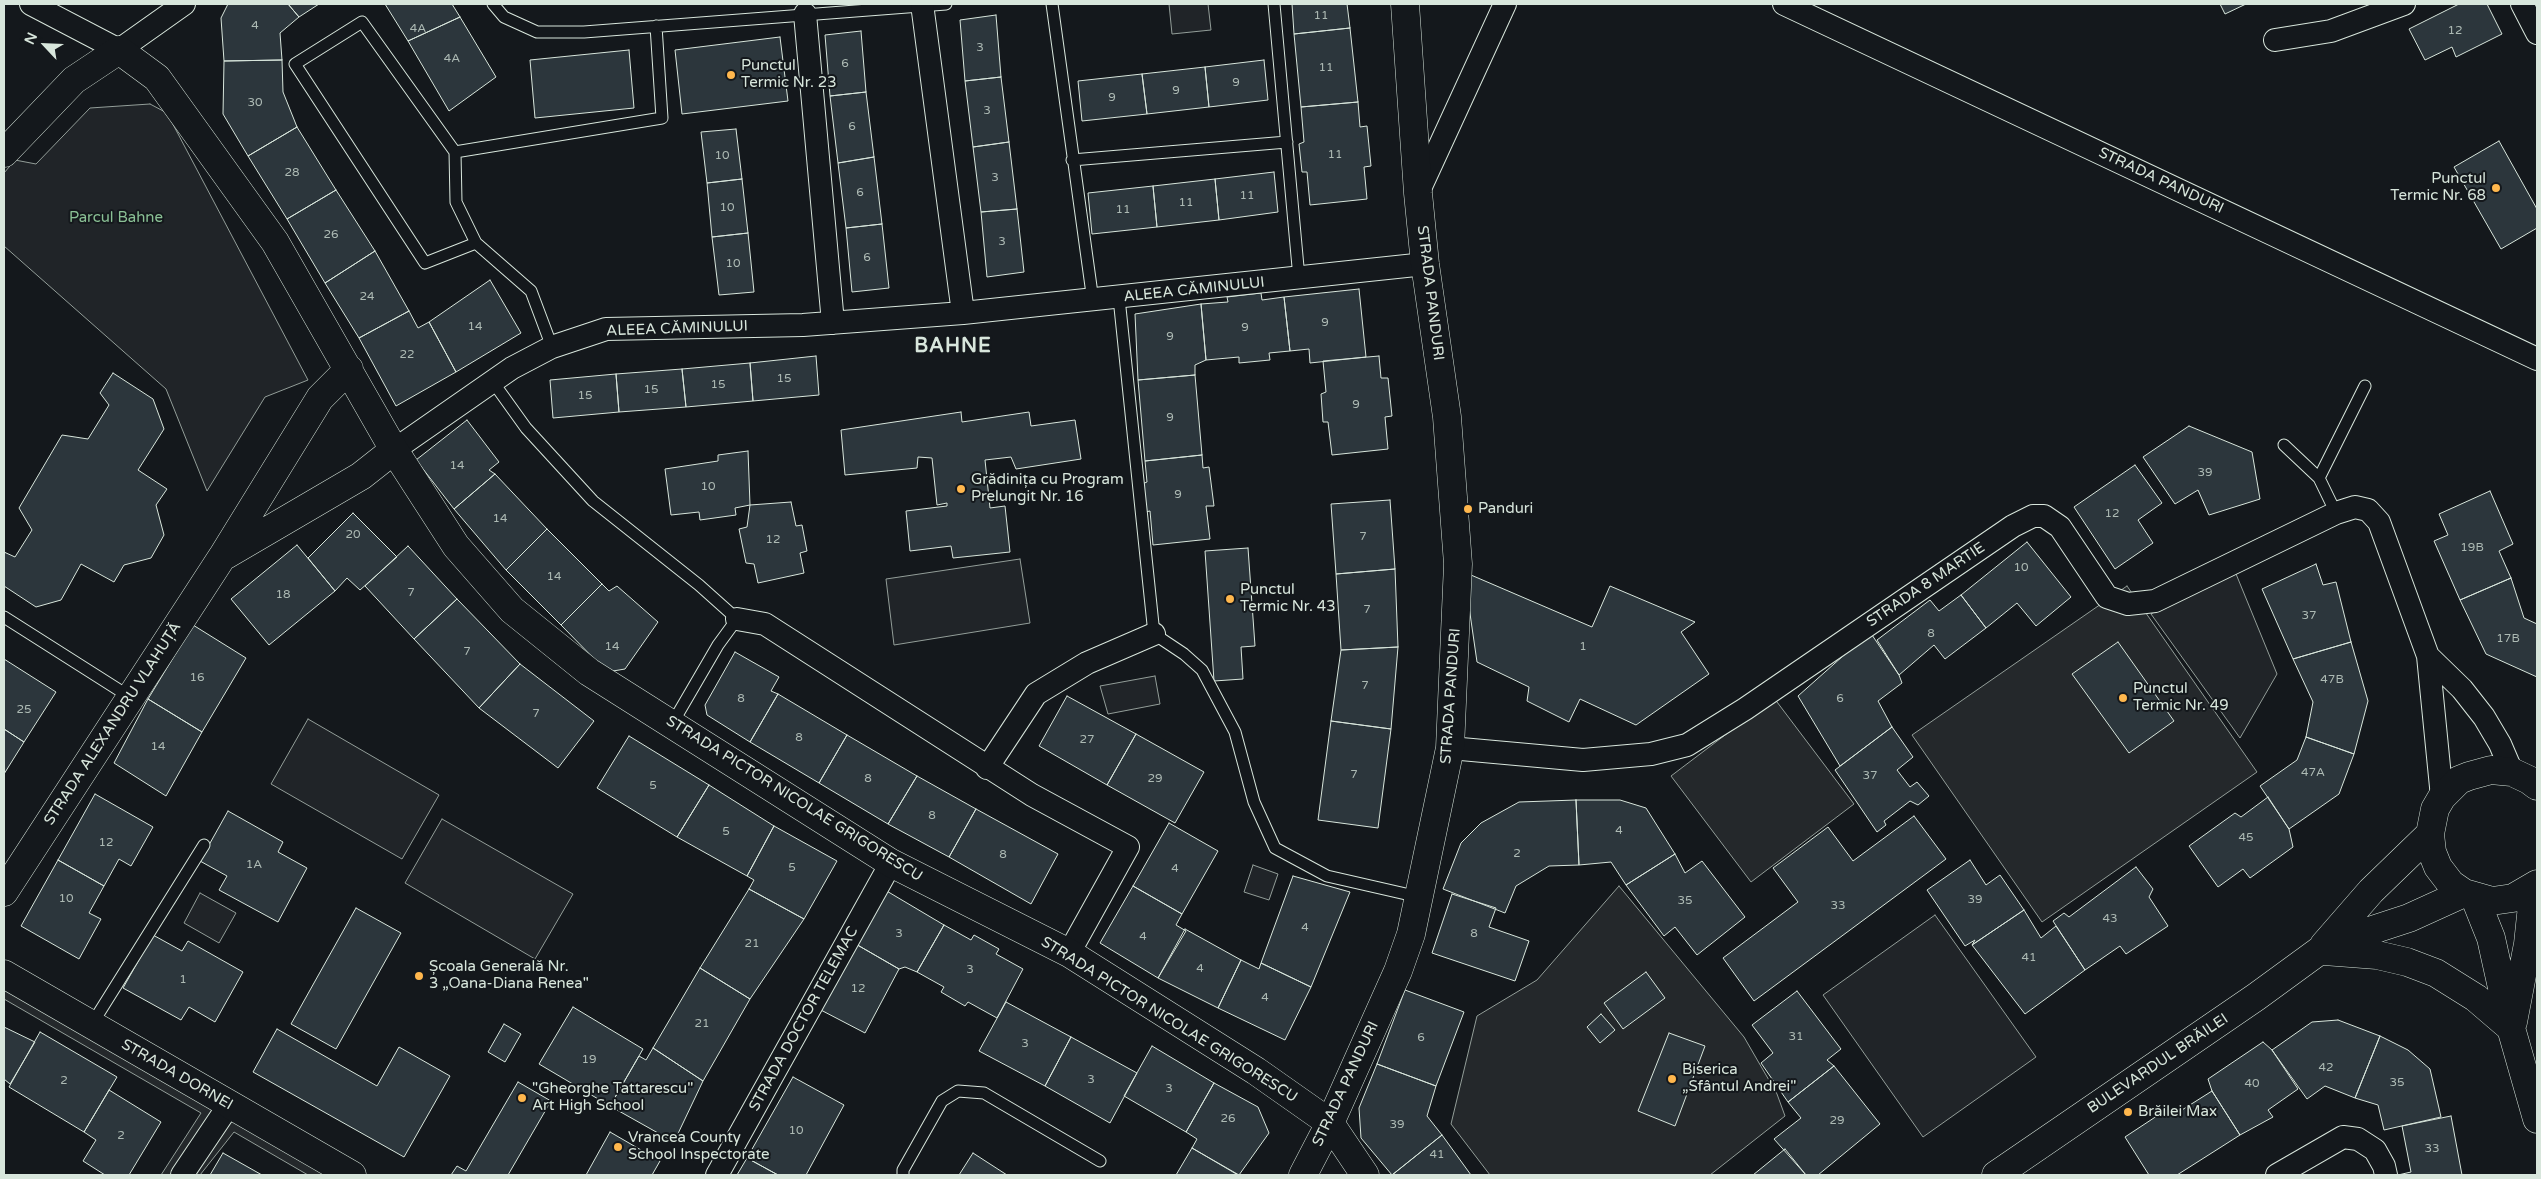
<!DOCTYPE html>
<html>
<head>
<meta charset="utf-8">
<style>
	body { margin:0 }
	#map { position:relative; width:2541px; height:1179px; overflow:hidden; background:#14181c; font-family:"Varela Round",sans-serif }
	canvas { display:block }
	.frame { position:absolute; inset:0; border:5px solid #d8e6dc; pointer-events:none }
	.north { position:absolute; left:20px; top:20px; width:50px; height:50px; -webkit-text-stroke:4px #14181c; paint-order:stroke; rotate:295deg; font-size:14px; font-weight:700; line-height:20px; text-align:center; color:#d8e6dc }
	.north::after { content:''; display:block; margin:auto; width:18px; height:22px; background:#d8e6dc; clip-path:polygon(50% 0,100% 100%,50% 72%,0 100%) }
</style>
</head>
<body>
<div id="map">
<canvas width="2541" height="1179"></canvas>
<div class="frame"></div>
<div class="north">N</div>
</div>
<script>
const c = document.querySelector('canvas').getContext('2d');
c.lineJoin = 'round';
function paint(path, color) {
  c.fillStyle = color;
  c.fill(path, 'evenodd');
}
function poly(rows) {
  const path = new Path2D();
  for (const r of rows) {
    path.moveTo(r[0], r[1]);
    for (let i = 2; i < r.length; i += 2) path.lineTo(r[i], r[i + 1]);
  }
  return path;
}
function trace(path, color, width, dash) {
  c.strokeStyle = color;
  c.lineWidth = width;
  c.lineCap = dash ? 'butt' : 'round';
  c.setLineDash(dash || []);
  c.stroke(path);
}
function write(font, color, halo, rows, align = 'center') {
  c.font = font + ' "Varela Round",sans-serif';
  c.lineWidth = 4;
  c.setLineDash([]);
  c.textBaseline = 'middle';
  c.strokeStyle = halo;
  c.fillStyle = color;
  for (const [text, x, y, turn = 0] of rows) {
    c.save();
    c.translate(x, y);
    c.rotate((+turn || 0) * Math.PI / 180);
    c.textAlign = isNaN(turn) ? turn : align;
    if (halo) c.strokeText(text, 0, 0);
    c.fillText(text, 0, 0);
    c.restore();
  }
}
const green = poly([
	[1169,4,1208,4,1211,30,1172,34,1169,4],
	[150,104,167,113,308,380,265,397,207,491,166,389,4,246,4,173,15,160,36,164,90,108,150,104],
	[1020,559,1030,623,894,645,886,579,1020,559],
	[2234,569,2277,674,2240,738,2151,614,2234,569],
	[1155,676,1160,704,1108,714,1100,686,1155,676],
	[308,719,439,795,402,859,271,784,308,719],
	[442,819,573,894,535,959,405,883,442,819],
	[1253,865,1278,874,1269,900,1244,892,1253,865],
	[200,893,236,913,219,943,184,923,200,893],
	[1935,915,2036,1057,1923,1137,1823,995,1935,915]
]);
const parking = poly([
	[2127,586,2257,772,2042,922,1912,735,2127,586],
	[1774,698,1854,804,1751,882,1671,776,1774,698],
	[1619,886,1744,1037,1777,1094,1785,1116,1710,1175,1490,1175,1451,1124,1477,1016,1537,980,1619,886],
	[4,973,349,1175,308,1175,234,1132,200,1175,161,1175,201,1113,4,999,4,973]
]);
const building = poly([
	[228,4,288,4,299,17,280,33,282,60,224,61,221,18,228,4],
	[288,4,319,4,299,17,288,4],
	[385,4,452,4,460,17,408,41,385,4],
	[1292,4,1347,4,1350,28,1294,34,1292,4],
	[2220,4,2246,4,2225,14,2220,4],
	[2459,4,2487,4,2502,34,2456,57,2452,47,2425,60,2409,29,2459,4],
	[996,15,1001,77,965,81,960,20,996,15],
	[460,17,496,77,449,111,408,41,460,17],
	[1350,28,1358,102,1301,107,1294,34,1350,28],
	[861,31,866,92,830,96,825,35,861,31],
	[780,37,788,101,682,114,675,50,780,37],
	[629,50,634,108,535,118,530,60,629,50],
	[282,60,283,92,297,127,248,156,223,114,224,61,282,60],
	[1264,60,1268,100,1209,107,1205,67,1264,60],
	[1205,67,1209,107,1147,114,1142,74,1205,67],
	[1142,74,1147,114,1082,121,1078,81,1142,74],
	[1001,77,1009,142,973,147,965,81,1001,77],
	[866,92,874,157,838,163,830,96,866,92],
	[1358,102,1360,127,1367,126,1371,166,1364,167,1367,199,1310,205,1307,172,1302,172,1299,144,1304,142,1301,107,1358,102],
	[297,127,336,190,287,219,248,156,297,127],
	[736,129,742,179,707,183,701,132,736,129],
	[2499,141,2537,209,2537,228,2501,249,2454,167,2499,141],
	[1009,142,1017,209,981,212,973,147,1009,142],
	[874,157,882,224,846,228,838,163,874,157],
	[1274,172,1278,212,1219,220,1215,179,1274,172],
	[742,179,748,233,712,237,707,183,742,179],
	[1215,179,1219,220,1157,227,1153,186,1215,179],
	[1153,186,1157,227,1092,234,1088,193,1153,186],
	[336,190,375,251,325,283,287,219,336,190],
	[1017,209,1024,272,987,277,981,212,1017,209],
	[882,224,889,288,852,292,846,228,882,224],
	[748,233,754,292,719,295,712,237,748,233],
	[375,251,409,311,359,338,325,283,375,251],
	[490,280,521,333,456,372,429,322,490,280],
	[1359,289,1366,357,1310,363,1309,349,1290,351,1284,297,1359,289],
	[1261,293,1262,300,1284,297,1290,351,1269,353,1270,360,1239,363,1239,357,1206,360,1201,304,1228,302,1227,297,1261,293],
	[1201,304,1206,360,1195,365,1195,375,1138,380,1135,314,1201,304],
	[409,311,418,328,429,322,456,372,396,406,359,338,409,311],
	[816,356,819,395,753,401,750,363,816,356],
	[1379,356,1381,378,1388,378,1392,416,1385,417,1388,449,1332,455,1328,422,1323,422,1321,394,1326,392,1323,361,1379,356],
	[750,363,753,401,686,407,682,369,750,363],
	[682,369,686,407,619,412,616,374,682,369],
	[113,373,153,399,164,429,138,470,167,489,156,505,164,535,151,558,124,565,114,582,81,564,61,600,36,607,4,586,4,552,15,557,32,530,19,508,62,435,88,439,109,405,100,393,113,373],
	[616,374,619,412,553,418,550,380,616,374],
	[1195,375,1202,455,1145,461,1138,380,1195,375],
	[961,412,962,422,1029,412,1031,426,1075,420,1081,459,1016,469,1011,457,985,460,990,508,1005,506,1010,552,953,558,951,546,910,551,906,511,947,506,947,503,937,505,932,458,918,457,917,468,845,475,841,430,961,412],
	[467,420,499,462,489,470,495,474,454,509,416,460,467,420],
	[2189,426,2252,452,2260,499,2209,515,2198,490,2175,504,2143,457,2189,426],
	[748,451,750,505,735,508,736,515,700,520,699,512,671,515,665,469,718,461,718,455,748,451],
	[1202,455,1203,468,1209,467,1214,506,1206,506,1210,539,1153,545,1150,511,1145,512,1142,484,1147,482,1145,461,1202,455],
	[2135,465,2162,503,2138,520,2153,543,2115,569,2074,507,2135,465],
	[495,474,547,529,506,570,454,509,495,474],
	[2490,491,2513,544,2499,551,2511,578,2460,600,2434,541,2448,535,2439,514,2490,491],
	[1390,500,1395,569,1336,574,1331,504,1390,500],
	[791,502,796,526,802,525,807,551,800,553,804,573,758,583,754,564,746,563,739,529,747,527,750,505,791,502],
	[353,513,397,557,360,590,347,578,335,591,308,558,353,513],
	[547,529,602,584,561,625,506,570,547,529],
	[2027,542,2071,597,2036,626,2017,603,1986,628,1961,595,2027,542],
	[297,545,335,591,269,645,231,599,297,545],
	[408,546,457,599,414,639,365,586,408,546],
	[1248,548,1255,646,1241,647,1243,679,1214,681,1205,551,1248,548],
	[2316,564,2323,585,2336,582,2351,642,2293,659,2262,589,2316,564],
	[1395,569,1398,647,1341,650,1336,574,1395,569],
	[1464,572,1592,627,1610,586,1695,622,1681,632,1709,674,1636,725,1580,699,1569,722,1527,701,1529,687,1477,662,1464,572],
	[2511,578,2524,618,2537,624,2537,677,2486,654,2460,600,2511,578],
	[602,584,609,591,617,586,658,622,625,669,607,672,561,625,602,584],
	[1961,595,1986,628,1945,659,1934,645,1899,675,1877,640,1930,600,1939,611,1961,595],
	[457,599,520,664,479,708,414,639,457,599],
	[193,625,246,658,202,732,148,699,193,625],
	[1870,632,1899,675,1902,683,1878,701,1892,727,1840,766,1798,696,1870,632],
	[2118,642,2174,721,2129,753,2072,674,2118,642],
	[2351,642,2368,701,2354,754,2306,737,2313,702,2293,659,2351,642],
	[1398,647,1391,729,1331,721,1341,650,1398,647],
	[735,652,779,677,771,691,778,694,750,742,707,715,705,705,735,652],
	[4,659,56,692,24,742,4,729,4,659],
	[520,664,594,721,558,768,479,708,520,664],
	[778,694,847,735,819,783,750,742,778,694],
	[1067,696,1136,734,1107,785,1039,746,1067,696],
	[148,699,202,732,166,796,114,763,148,699],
	[1331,721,1391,729,1378,828,1318,820,1331,721],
	[1892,727,1913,757,1897,770,1910,787,1917,782,1929,796,1918,805,1910,801,1884,821,1886,825,1877,832,1835,770,1892,727],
	[4,729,24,742,4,774,4,729],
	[1136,734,1204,772,1175,823,1107,785,1136,734],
	[847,735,917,776,888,824,819,783,847,735],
	[629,736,709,785,677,837,597,788,629,736],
	[2306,737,2354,754,2339,794,2289,829,2260,786,2297,760,2306,737],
	[917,776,976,809,949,857,888,824,917,776],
	[709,785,774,826,747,876,677,837,709,785],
	[95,794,153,827,131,866,119,859,104,886,58,860,95,794],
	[2268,797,2289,829,2293,847,2250,878,2243,869,2218,887,2189,846,2235,813,2241,817,2268,797],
	[1576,800,1579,865,1549,866,1516,886,1505,913,1443,889,1461,843,1481,823,1519,802,1576,800],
	[1576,800,1620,800,1646,808,1675,854,1626,885,1611,862,1579,865,1576,800],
	[976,809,1058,854,1031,904,949,857,976,809],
	[228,811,283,842,278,852,307,868,278,922,219,890,227,876,200,861,228,811],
	[1914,816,1946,859,1754,1001,1723,958,1798,902,1773,868,1828,827,1853,861,1914,816],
	[1169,823,1218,851,1182,914,1133,886,1169,823],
	[774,826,837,861,804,919,749,889,754,880,747,876,774,826],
	[1675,854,1685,873,1702,861,1745,917,1697,955,1675,927,1664,936,1626,885,1675,854],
	[58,860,104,886,89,913,101,919,79,959,21,926,58,860],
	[1970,860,1986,885,2000,875,2024,910,1972,945,1975,940,1965,946,1927,890,1970,860],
	[2136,867,2153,889,2149,897,2168,926,2126,954,2120,946,2085,970,2053,921,2064,913,2069,917,2136,867],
	[1293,876,1350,892,1311,987,1261,963,1293,876],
	[1133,886,1182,914,1176,925,1186,931,1158,978,1100,943,1133,886],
	[749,889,804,919,750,999,700,968,749,889],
	[885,890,944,925,917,972,905,967,899,969,854,943,885,890],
	[1452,894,1496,908,1489,927,1529,941,1515,981,1432,953,1452,894],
	[356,908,401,933,336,1049,291,1024,356,908],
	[2024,910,2041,938,2056,926,2085,970,2025,1014,1972,945,2024,910],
	[944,925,971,940,974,935,999,949,996,954,1023,969,997,1018,968,1002,965,1006,941,992,944,987,917,972,944,925],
	[1185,929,1241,960,1218,1008,1158,978,1185,929],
	[153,935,182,951,188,941,243,972,215,1022,189,1007,181,1020,123,988,153,935],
	[854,943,899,969,865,1033,817,1008,854,943],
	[1241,960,1259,969,1261,963,1311,987,1285,1040,1218,1008,1241,960],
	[700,968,750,999,703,1081,653,1048,700,968],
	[1646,972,1665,998,1623,1029,1604,1003,1646,972],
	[1405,990,1464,1012,1436,1086,1377,1064,1405,990],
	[1797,991,1841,1049,1827,1060,1834,1066,1788,1102,1761,1063,1773,1053,1752,1025,1797,991],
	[1006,1002,1071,1037,1045,1086,979,1051,1006,1002],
	[573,1007,643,1049,610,1106,539,1064,573,1007],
	[1601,1014,1615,1030,1600,1043,1587,1027,1601,1014],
	[2338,1020,2380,1036,2355,1098,2325,1086,2307,1099,2272,1050,2312,1022,2338,1020],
	[504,1024,521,1034,505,1062,488,1052,504,1024],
	[4,1027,35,1042,10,1084,4,1079,4,1027],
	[277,1029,377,1086,399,1047,450,1076,404,1157,253,1072,277,1029],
	[40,1032,117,1077,84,1132,9,1087,40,1032],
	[1669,1033,1705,1046,1675,1126,1638,1111,1669,1033],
	[2380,1036,2408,1050,2430,1069,2441,1117,2384,1130,2378,1105,2355,1098,2380,1036],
	[1071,1037,1137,1073,1110,1123,1045,1086,1071,1037],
	[2263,1042,2272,1050,2298,1089,2268,1110,2273,1117,2240,1135,2212,1091,2208,1079,2263,1042],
	[1152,1046,1214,1083,1186,1132,1124,1096,1152,1046],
	[653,1048,703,1081,674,1142,610,1106,639,1056,646,1060,653,1048],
	[1377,1064,1436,1086,1427,1116,1442,1135,1392,1175,1361,1138,1359,1108,1377,1064],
	[1834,1066,1880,1124,1818,1175,1806,1175,1774,1139,1801,1118,1788,1102,1834,1066],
	[793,1077,844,1105,806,1175,778,1175,747,1158,793,1077],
	[518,1082,551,1101,508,1175,451,1175,457,1166,466,1171,518,1082],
	[1214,1083,1258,1107,1269,1133,1239,1175,1192,1148,1197,1139,1186,1132,1214,1083],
	[109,1090,161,1122,129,1175,105,1175,83,1161,96,1140,84,1132,109,1090],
	[2212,1091,2240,1135,2177,1175,2149,1175,2125,1137,2169,1108,2174,1115,2212,1091],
	[2451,1116,2462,1175,2398,1175,2411,1172,2402,1126,2451,1116],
	[610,1132,660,1161,652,1175,586,1175,610,1132],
	[1442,1135,1471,1175,1392,1175,1442,1135],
	[1192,1148,1238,1175,1176,1175,1192,1148],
	[1785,1149,1806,1175,1753,1175,1785,1149],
	[223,1153,262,1175,210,1175,223,1153],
	[973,1153,1007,1175,959,1175,973,1153],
	[747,1158,778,1175,737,1175,747,1158]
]);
const service = poly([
	[493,4,504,17,537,32,584,32,946,4],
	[1052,4,1093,301],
	[1274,4,1299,278],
	[455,152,662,118,656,26],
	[1072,160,1287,142],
	[476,243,425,263,295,64,362,22,455,152,456,202,476,243,531,291,552,347],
	[1119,298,1154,634,1184,654,1202,670,1235,732,1254,802,1275,848,1327,876,1419,897],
	[493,382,526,428,593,501,699,585,737,619,718,645,672,724],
	[2284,445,2319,478,2336,513],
	[2319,478,2365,386],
	[4,617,130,697],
	[92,1024,204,845],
	[903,1175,903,1170,942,1101,958,1091,984,1093,1100,1161]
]);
const minor = poly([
	[31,4,119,50,184,4],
	[922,4,963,313],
	[1784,4,2537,359],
	[2522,4,2537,33],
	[805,14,833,323],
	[2275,40,2331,31,2404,4],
	[1418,193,1505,4],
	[394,450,512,368,552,347,606,329,803,325,963,313,1425,264],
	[737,619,765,624,1032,795,1128,847,1069,953],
	[2428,656,2462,689,2484,717,2500,744,2512,772],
	[1450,748,1583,760,1651,754,1687,745,1745,709,2013,526,2033,516,2044,516,2060,527,2107,597,2128,604,2155,601,2336,513,2355,507,2368,510,2379,522,2428,656,2442,797],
	[987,768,1036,694,1087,663,1154,634],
	[182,1175,229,1105],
	[717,1175,891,863],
	[2277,1175,2343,1137,2358,1139,2375,1150,2384,1166,2386,1175]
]);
const tertiary = poly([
	[4,153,74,80,119,50,157,78,275,242,394,450,456,546,512,610,589,672,891,863,1069,953,1256,1071,1330,1123,1365,1175],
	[226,555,361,476,394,450],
	[4,892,222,557,320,398,349,369],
	[4,974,352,1175],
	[1303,1175,1330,1123,1398,971,1411,934,1450,748,1458,564,1447,417,1425,264,1418,193,1405,4]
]);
const primary = poly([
	[2537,786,2529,780,2512,772,2491,770,2469,776,2459,780,2442,797,2435,809,2430,834,2432,852,2438,867,2451,884,2464,893,2492,901,2513,898,2537,884],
	[2475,898,2491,938,2511,1028,2537,1119],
	[2324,945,2371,891,2430,834],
	[2324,951,2377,955,2407,962,2436,973,2476,998,2511,1028],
	[2513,1022,2528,944,2534,887],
	[1996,1175,2256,997,2319,951,2357,935,2409,918,2464,893]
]);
const markers = [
	[731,75,5,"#ffb74d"],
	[2496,188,5,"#ffb74d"],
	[961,489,5,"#ffb74d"],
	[1468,509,5,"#ffb74d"],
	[1230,599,5,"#ffb74d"],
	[2123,698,5,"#ffb74d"],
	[419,976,5,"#ffb74d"],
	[1672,1079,5,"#ffb74d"],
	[522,1098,5,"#ffb74d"],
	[2128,1112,5,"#ffb74d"],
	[618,1147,5,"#ffb74d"]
];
const numberNames = [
	["11",1321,16],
	["4",255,26],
	["4A",418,29],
	["12",2455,31],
	["3",980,48],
	["4A",452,59],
	["6",845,64],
	["11",1326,68],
	["9",1236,83],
	["9",1176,91],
	["9",1112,98],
	["30",255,103],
	["3",987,111],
	["6",852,127],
	["11",1335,155],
	["10",722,156],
	["28",292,173],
	["3",995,178],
	["6",860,193],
	["11",1247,196],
	["11",1186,203],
	["10",727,208],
	["11",1123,210],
	["26",331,235],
	["3",1002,242],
	["6",867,258],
	["10",733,264],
	["24",367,297],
	["9",1325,323],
	["14",475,327],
	["9",1245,328],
	["9",1170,337],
	["22",407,355],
	["15",784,379],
	["15",718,385],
	["15",651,390],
	["15",585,396],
	["9",1356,405],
	["9",1170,418],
	["14",457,466],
	["39",2205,473],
	["10",708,487],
	["9",1178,495],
	["12",2112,514],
	["14",500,519],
	["20",353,535],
	["7",1363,537],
	["12",773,540],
	["19B",2472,548],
	["10",2021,568],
	["14",554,577],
	["7",411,593],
	["18",283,595],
	["7",1367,610],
	["37",2309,616],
	["8",1931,634],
	["17B",2508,639],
	["14",612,647],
	["1",1583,647],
	["7",467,652],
	["16",197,678],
	["47B",2332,680],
	["7",1365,686],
	["8",741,699],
	["6",1840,699],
	["25",24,710],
	["7",536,714],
	["8",799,738],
	["27",1087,740],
	["14",158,747],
	["47A",2313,773],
	["7",1354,775],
	["37",1870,776],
	["8",868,779],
	["29",1155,779],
	["5",653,786],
	["8",932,816],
	["4",1619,831],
	["5",726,832],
	["45",2246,838],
	["12",106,843],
	["2",1517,854],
	["8",1003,855],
	["1A",254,865],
	["5",792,868],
	["4",1175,869],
	["10",66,899],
	["39",1975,900],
	["35",1685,901],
	["33",1838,906],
	["43",2110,919],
	["4",1305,928],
	["3",899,934],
	["8",1474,934],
	["4",1143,937],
	["21",752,944],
	["41",2029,958],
	["4",1200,969],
	["3",970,970],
	["1",183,980],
	["12",858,989],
	["4",1265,998],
	["21",702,1024],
	["31",1796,1037],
	["6",1421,1038],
	["3",1025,1044],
	["19",589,1060],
	["42",2326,1068],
	["3",1091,1080],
	["2",64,1081],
	["35",2397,1083],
	["40",2252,1084],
	["3",1169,1089],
	["26",1228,1119],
	["29",1837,1121],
	["39",1397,1125],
	["10",796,1131],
	["2",121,1136],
	["33",2432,1149],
	["41",1437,1155]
];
const poiNames = [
	["Punctul",741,66],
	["Termic Nr. 23",741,83],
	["Punctul",2486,179,"right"],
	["Termic Nr. 68",2486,196,"right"],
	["Grădinița cu Program",971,480],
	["Prelungit Nr. 16",971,497],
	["Panduri",1478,509],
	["Punctul",1240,590],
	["Termic Nr. 43",1240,607],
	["Punctul",2133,689],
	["Termic Nr. 49",2133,706],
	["Școala Generală Nr.",429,967],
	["3 „Oana-Diana Renea\"",429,984],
	["Biserica",1682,1070],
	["„Sfântul Andrei\"",1682,1087],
	["\"Gheorghe Tattarescu\"",532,1089],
	["Art High School",532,1106],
	["Brăilei Max",2138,1112],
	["Vrancea County",628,1138],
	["School Inspectorate",628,1155]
];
const streetNames = [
	["STRADA PANDURI",2161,181,25],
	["ALEEA CĂMINULUI",1194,290,-6],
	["STRADA PANDURI",1430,293,83],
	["ALEEA CĂMINULUI",677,329,-2],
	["STRADA 8 MARTIE",1926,585,-34],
	["STRADA PANDURI",1451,696,-86],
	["STRADA ALEXANDRU VLAHUȚĂ",113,724,-57],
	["STRADA PICTOR NICOLAE GRIGORESCU",794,799,32],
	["STRADA DOCTOR TELEMAC",804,1019,-61],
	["STRADA PICTOR NICOLAE GRIGORESCU",1169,1020,32],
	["BULEVARDUL BRĂILEI",2158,1064,-34],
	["STRADA DORNEI",177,1075,30],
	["STRADA PANDURI",1346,1084,-65]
];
const parkNames = [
	["Parcul Bahne",116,218]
];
const districtNames = [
	["BAHNE",953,347]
];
paint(green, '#202428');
trace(green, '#939e99', 1);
paint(parking, '#24282b');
trace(parking, '#939e99', 1);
paint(building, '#2c363c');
trace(building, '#d8e6dc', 1);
trace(service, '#d8e6dc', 13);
trace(minor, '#d8e6dc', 24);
trace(tertiary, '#d8e6dc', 29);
trace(primary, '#d8e6dc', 29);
trace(service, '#14181c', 11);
trace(minor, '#14181c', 22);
trace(tertiary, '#14181c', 28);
trace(primary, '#14181c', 28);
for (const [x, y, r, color] of markers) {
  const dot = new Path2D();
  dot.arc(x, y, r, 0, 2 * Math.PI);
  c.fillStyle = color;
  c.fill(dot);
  trace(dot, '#14181c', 2);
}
write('12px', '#adbab4', null, numberNames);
write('15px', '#d8e6dc', '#14181c', poiNames, 'left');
write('15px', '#d8e6dc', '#14181c', streetNames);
write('15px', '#8ac095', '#14181c', parkNames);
c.letterSpacing = '1px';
write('bold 20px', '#d8e6dc', '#14181c', districtNames);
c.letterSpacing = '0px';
</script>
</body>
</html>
